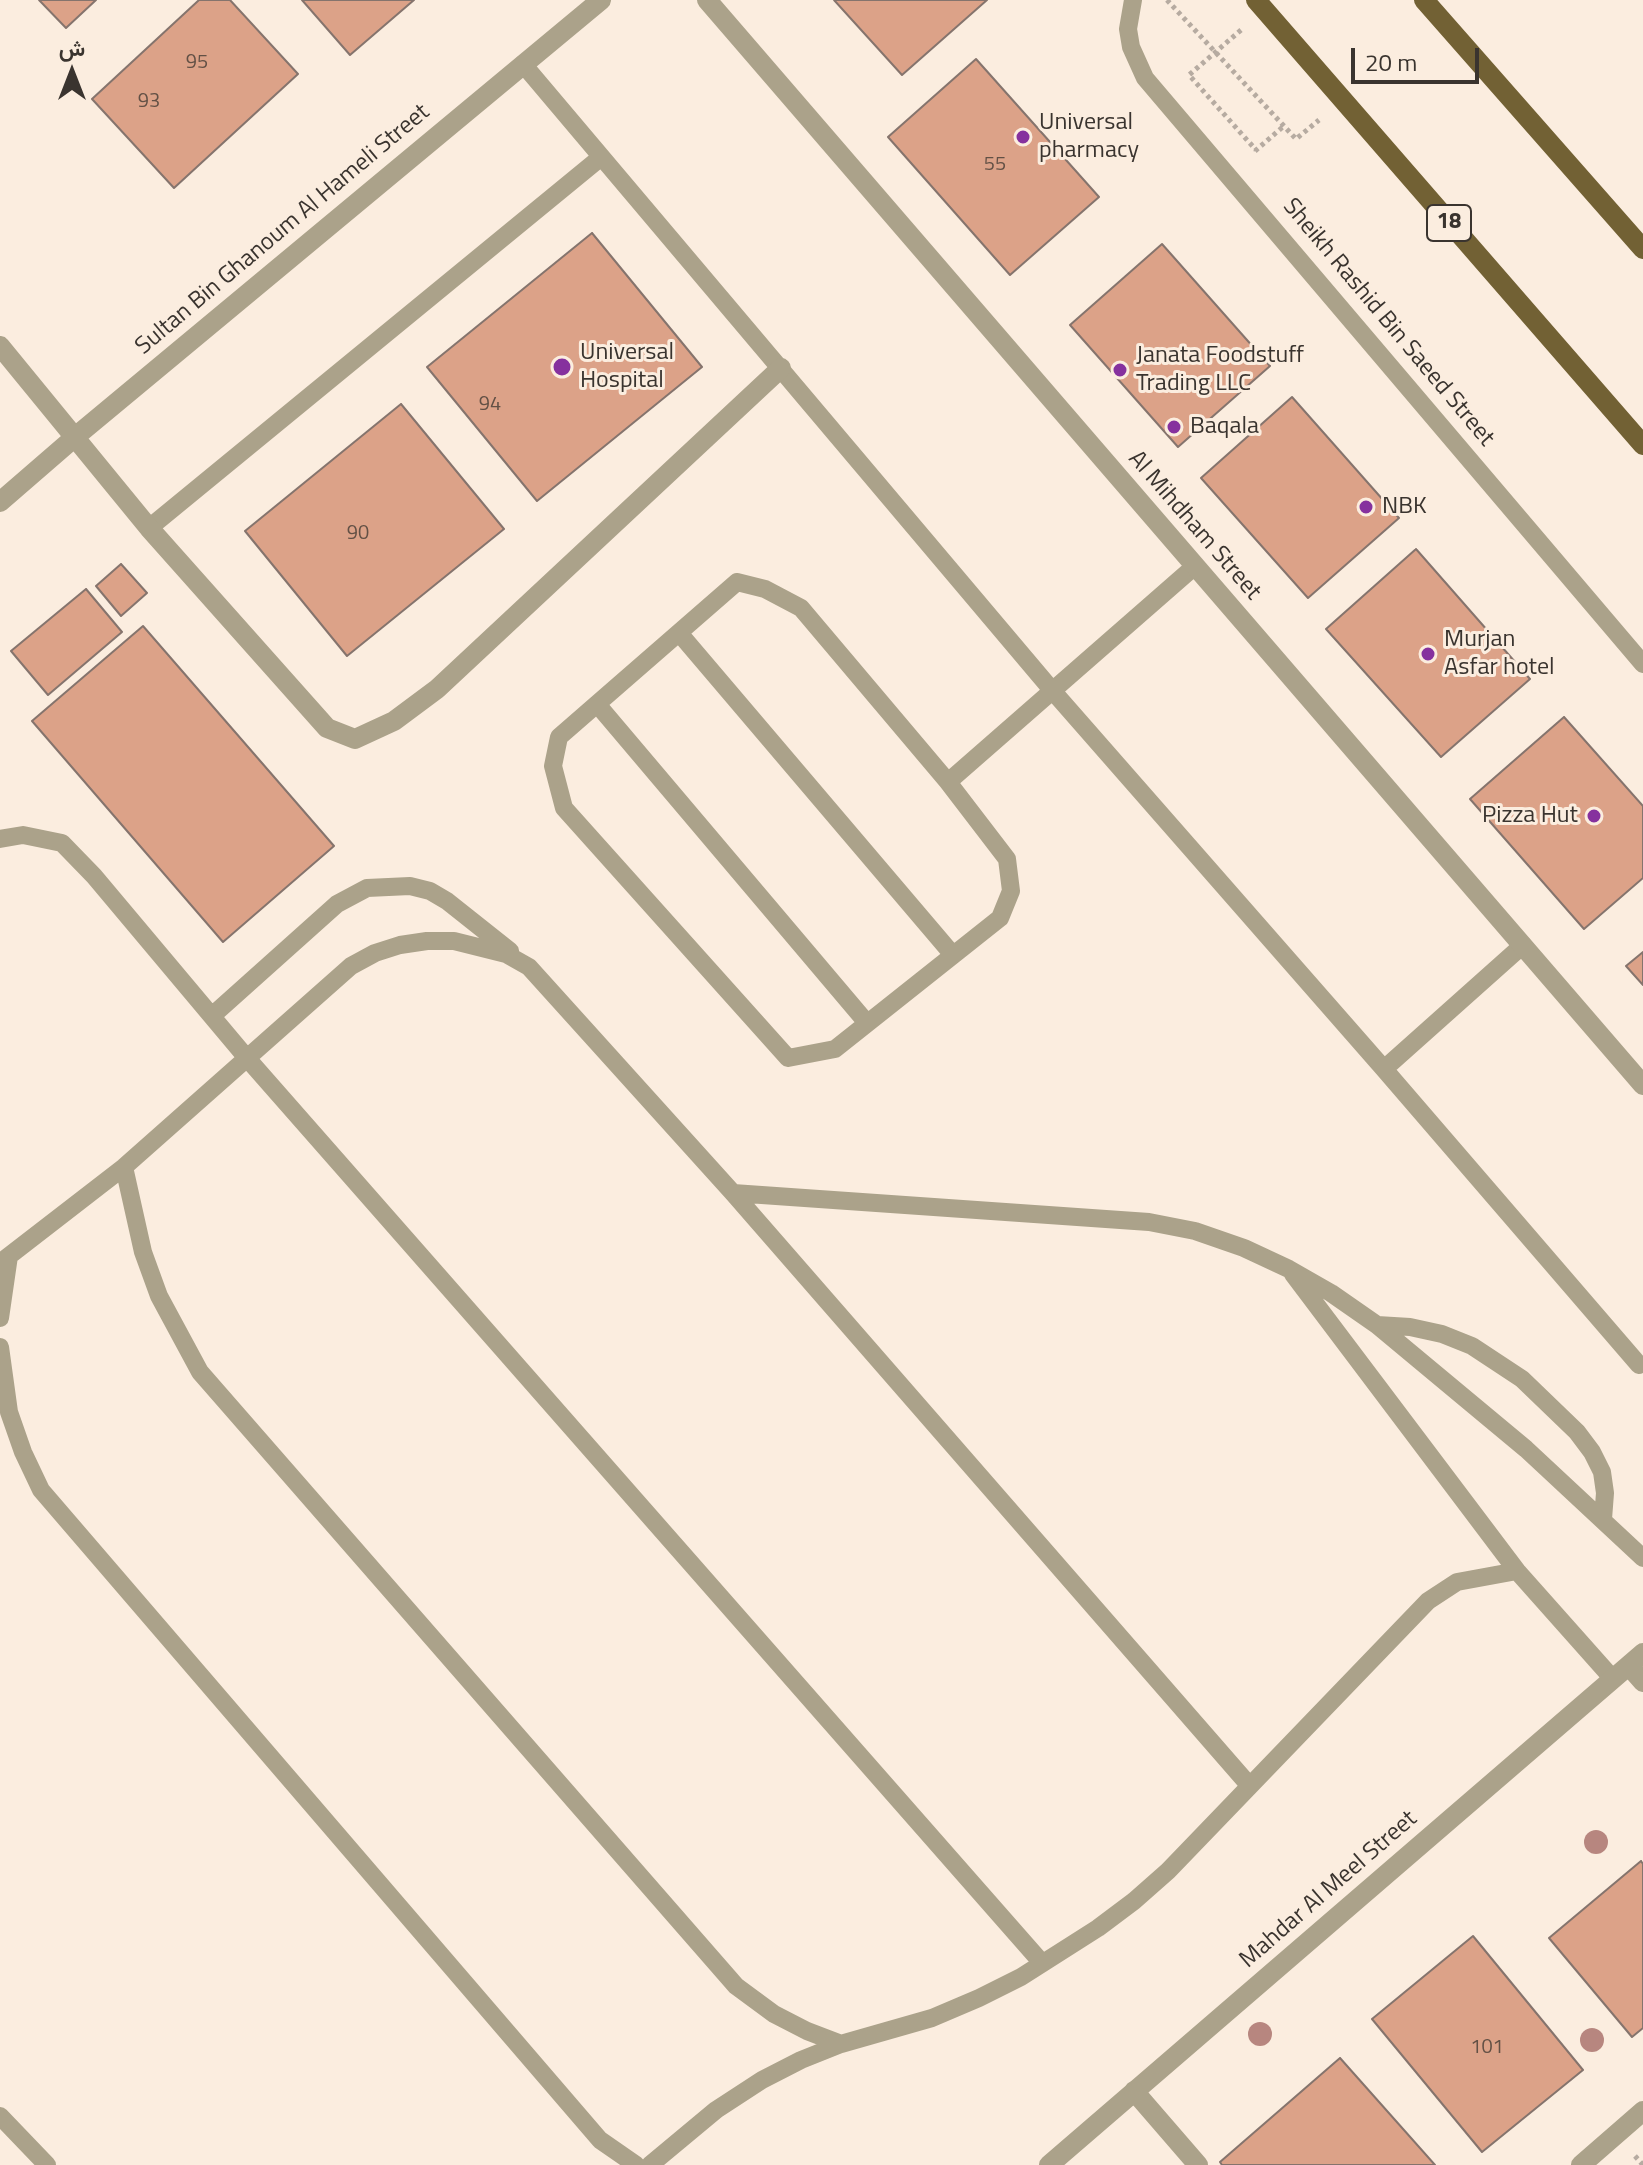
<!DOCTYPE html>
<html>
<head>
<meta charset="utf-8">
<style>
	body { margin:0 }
	#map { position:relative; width:1643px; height:2165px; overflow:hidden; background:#fbeddf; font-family:"Titillium Web",Vazirmatn,sans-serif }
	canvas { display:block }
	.north { position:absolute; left:32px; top:32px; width:80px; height:80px; -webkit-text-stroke:6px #fbeddf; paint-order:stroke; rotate:0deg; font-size:22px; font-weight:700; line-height:32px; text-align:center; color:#3a342f }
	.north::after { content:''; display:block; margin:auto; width:28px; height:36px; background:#3a342f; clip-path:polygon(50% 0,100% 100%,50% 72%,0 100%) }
	.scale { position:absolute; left:1351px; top:48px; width:128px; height:36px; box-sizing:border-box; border:4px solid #3a342f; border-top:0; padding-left:10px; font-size:24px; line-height:28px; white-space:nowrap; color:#3a342f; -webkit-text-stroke:6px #fbeddf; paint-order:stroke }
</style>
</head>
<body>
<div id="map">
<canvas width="1643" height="2165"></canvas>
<div class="north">ش</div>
<div class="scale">20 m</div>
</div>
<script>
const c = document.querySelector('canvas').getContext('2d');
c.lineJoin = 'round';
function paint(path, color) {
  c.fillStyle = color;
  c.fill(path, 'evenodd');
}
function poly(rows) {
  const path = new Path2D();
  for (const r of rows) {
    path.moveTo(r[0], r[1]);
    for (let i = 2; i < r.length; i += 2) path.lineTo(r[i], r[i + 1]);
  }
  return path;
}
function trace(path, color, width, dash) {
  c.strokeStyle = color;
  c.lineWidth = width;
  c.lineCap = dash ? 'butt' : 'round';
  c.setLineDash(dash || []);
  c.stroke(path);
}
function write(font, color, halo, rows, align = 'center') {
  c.font = font + ' "Titillium Web",sans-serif';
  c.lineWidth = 6;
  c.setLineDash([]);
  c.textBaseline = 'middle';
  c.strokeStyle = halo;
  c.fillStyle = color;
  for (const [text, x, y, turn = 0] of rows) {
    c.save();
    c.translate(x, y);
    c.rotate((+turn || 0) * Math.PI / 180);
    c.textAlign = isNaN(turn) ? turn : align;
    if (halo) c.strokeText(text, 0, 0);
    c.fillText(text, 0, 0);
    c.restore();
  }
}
const building = poly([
	[39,0,96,0,66,28,39,0],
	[199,0,230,0,298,74,174,188,92,99,199,0],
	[302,0,414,0,350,55,302,0],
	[834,0,987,0,902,75,834,0],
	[976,59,1099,197,1010,275,888,137,976,59],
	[592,233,702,367,537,501,427,367,592,233],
	[1162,244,1270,366,1178,447,1070,325,1162,244],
	[1292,397,1399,518,1308,598,1201,478,1292,397],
	[401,404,504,529,347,656,245,531,401,404],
	[1416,549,1530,679,1441,757,1326,629,1416,549],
	[121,564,147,593,121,616,96,586,121,564],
	[86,589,122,632,48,695,11,651,86,589],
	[143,626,334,846,223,942,32,721,143,626],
	[1564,717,1643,806,1643,878,1584,929,1470,799,1564,717],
	[1643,952,1643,985,1626,966,1643,952],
	[1641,1861,1643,1864,1643,2028,1632,2037,1549,1938,1641,1861],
	[1473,1936,1583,2070,1482,2152,1372,2019,1473,1936],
	[1340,2058,1435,2165,1222,2165,1220,2162,1340,2058]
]);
const path = poly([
	[1167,0,1296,139,1319,120],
	[1241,30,1189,75,1256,150],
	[1255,151,1285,125],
	[1635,2156,1643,2165]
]);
const lane = poly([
	[1133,0,1128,29,1131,47,1145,78,1643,664],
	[523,64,1051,689,1384,1069,1639,1365],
	[149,528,600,158],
	[737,582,765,589,801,608,948,782,1007,859,1011,891,1000,918,835,1049,788,1058,564,808,553,766,559,737,737,582],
	[680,634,953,955],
	[597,704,867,1023],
	[948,782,1195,566],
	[0,839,23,835,62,843,94,876,246,1057,1042,1963],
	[213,1015,337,904,367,888,410,886,430,891,447,901,510,951],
	[1384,1069,1523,945],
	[124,1167,143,1252,159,1296,200,1372,736,1986,774,2014,807,2031,841,2044],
	[733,1193,1149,1222,1195,1231,1244,1248,1289,1269,1331,1293,1377,1325,1526,1449,1643,1558],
	[0,1263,124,1167,351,966,375,953,400,945,427,941,454,941,506,954,529,967,733,1193,1249,1785],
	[1293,1274,1517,1571,1613,1679],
	[0,1318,9,1256],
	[1377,1325,1410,1327,1442,1334,1472,1346,1522,1379,1577,1432,1592,1452,1602,1472,1605,1493,1603,1519],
	[0,1347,9,1412,23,1452,41,1490,600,2140,636,2165],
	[0,2116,47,2165],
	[650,2165,716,2110,762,2080,801,2060,841,2044,932,2018,979,1998,1021,1977,1098,1928,1134,1901,1168,1871,1428,1601,1457,1582,1517,1571]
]);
const street = poly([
	[707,0,1643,1085],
	[0,346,149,528,327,728,355,739,394,721,437,689,781,368],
	[0,502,75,437,601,0],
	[1629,1666,1643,1682],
	[1134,2091,1198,2165],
	[1049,2165,1643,1653],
	[1581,2165,1643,2111]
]);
const primary = poly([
	[1256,0,1643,445],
	[1424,0,1643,249]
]);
const trees = [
	[1596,1842],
	[1260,2034],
	[1592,2040]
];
const markers = [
	[1023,137,8,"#86319e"],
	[562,367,10,"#86319e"],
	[1120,370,8,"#86319e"],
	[1174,427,8,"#86319e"],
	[1366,507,8,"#86319e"],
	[1428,654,8,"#86319e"],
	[1594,816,8,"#86319e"]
];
const numberNames = [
	["95",197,63],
	["93",149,102],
	["55",995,165],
	["94",490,405],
	["90",358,534],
	["101",1487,2048]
];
const shields = [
	[1449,223,44]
];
const shieldNames = [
	["18",1449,223]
];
const poiNames = [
	["Universal",1039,123],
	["pharmacy",1039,151],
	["Universal",580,353],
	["Hospital",580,381],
	["Janata Foodstuff",1136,356],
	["Trading LLC",1136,384],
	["Baqala",1190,427],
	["NBK",1382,507],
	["Murjan",1444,640],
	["Asfar hotel",1444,668],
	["Pizza Hut",1578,816,"right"]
];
const streetNames = [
	["Sultan Bin Ghanoum Al Hameli Street",283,230,-40],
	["Sheikh Rashid Bin Saeed Street",1388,323,50],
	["Al Mihdham Street",1194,526,49],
	["Mahdar Al Meel Street",1329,1890,-41]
];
paint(building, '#dca288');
trace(building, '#85746d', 2);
trace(path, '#b6aba1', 5, [4, 4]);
trace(lane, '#aba28a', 18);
trace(street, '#aba28a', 20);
trace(primary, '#726134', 20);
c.fillStyle = '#b7867f';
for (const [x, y] of trees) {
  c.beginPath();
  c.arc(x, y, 12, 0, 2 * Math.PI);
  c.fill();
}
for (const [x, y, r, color] of markers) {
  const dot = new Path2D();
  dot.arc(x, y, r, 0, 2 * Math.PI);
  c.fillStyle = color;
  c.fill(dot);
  trace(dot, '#fbeddf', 3);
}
write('20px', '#625045', null, numberNames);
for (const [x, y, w] of shields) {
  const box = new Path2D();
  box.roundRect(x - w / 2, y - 18, w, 36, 6);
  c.fillStyle = '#fbeddf';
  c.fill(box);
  trace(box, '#3a342f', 2);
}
write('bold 22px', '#3a342f', null, shieldNames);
write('24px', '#3a342f', '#fbeddf', poiNames, 'left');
write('24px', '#3a342f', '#fbeddf', streetNames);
</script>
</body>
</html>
